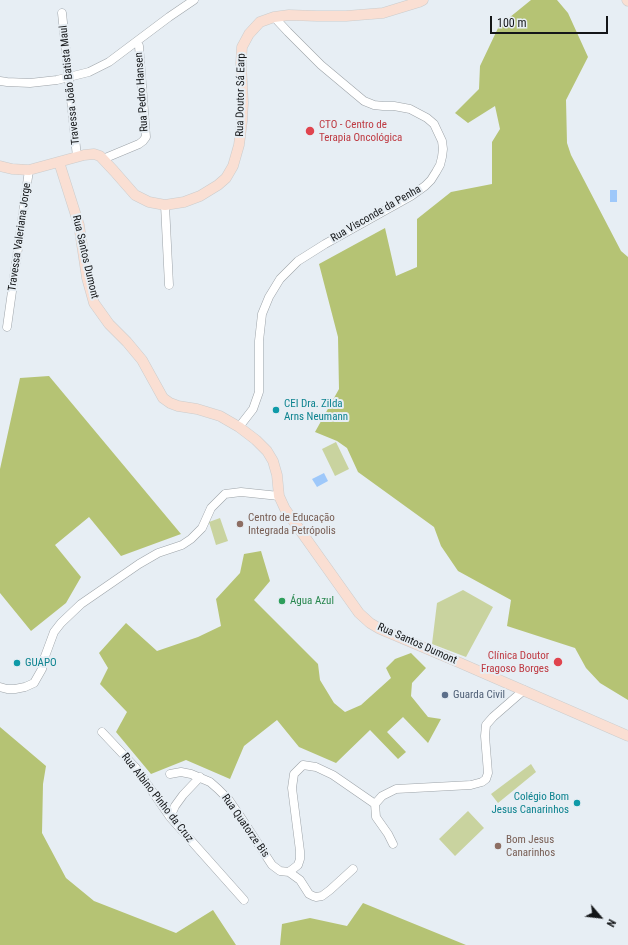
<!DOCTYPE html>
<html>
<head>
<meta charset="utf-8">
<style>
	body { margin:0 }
	#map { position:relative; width:628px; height:945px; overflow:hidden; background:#e7eef4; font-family:"Roboto Condensed",sans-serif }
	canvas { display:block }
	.north { position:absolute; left:580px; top:897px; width:40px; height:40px; -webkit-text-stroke:3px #e7eef4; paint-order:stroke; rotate:118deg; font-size:11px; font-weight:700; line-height:16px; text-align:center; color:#141618 }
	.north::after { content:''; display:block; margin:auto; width:14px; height:18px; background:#141618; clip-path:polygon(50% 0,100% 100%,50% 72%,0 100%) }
	.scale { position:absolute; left:490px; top:16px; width:118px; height:18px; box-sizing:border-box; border:2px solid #141618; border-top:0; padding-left:5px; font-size:12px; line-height:14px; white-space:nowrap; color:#141618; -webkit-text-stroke:3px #e7eef4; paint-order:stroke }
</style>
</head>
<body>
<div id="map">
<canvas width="628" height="945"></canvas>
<div class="north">N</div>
<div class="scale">100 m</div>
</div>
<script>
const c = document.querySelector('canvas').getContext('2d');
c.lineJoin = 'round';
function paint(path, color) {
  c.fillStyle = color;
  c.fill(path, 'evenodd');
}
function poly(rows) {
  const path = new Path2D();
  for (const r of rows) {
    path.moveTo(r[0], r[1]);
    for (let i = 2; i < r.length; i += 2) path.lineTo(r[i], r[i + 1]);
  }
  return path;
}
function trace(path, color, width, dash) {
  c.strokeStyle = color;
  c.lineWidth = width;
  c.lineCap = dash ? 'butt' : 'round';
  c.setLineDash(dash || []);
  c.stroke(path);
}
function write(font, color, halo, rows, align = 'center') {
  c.font = font + ' "Roboto Condensed",sans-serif';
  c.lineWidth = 4;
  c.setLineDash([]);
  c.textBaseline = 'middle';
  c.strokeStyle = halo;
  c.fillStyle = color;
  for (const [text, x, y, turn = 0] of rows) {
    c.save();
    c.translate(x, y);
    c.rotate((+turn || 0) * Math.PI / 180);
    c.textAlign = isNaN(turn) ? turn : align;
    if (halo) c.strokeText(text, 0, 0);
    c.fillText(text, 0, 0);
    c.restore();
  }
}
const green = poly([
	[336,442,349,469,335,476,322,449],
	[220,518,228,541,216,545,209,522],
	[463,590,493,607,466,657,432,644,437,603],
	[531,764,536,772,498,803,491,794],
	[468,811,484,828,455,856,439,839]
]);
const forest = poly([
	[531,0,557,0,568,13,588,57,566,100,567,143,571,155,621,251,628,257,628,700,600,683,586,668,575,648,507,626,511,600,458,571,441,546,434,527,358,472,347,448,337,441,315,432,339,389,338,337,319,264,385,228,396,276,417,267,417,219,451,192,492,184,492,142,500,129,495,106,468,123,455,113,479,89,480,66,499,26],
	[49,376,181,534,121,556,89,517,55,545,81,577,66,603,31,631,0,593,0,469,20,378],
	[261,551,270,581,254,600,318,664,320,680,334,703,345,712,361,705,391,678,386,668,395,659,411,653,426,668,412,683,411,696,428,717,441,719,428,743,403,717,387,732,406,752,398,759,370,730,336,763,299,747,277,720,244,746,230,779,186,760,151,774,116,732,127,712,100,684,108,668,99,653,126,623,157,651,198,637,221,626,216,599,240,573,244,554],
	[0,727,46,766,43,784,42,833,66,878,94,901,176,933,213,910,236,945,0,945],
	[363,903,466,945,280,945,282,924,310,918,347,926]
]);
const water = poly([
	[610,190,617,190,617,202,610,202],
	[324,473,328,481,317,487,312,479]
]);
const minor = poly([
	[62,13,77,157],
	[0,81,7,82,30,83,57,80,89,72,109,62,169,17,194,0],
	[103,159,139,144,143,141,146,137,139,46],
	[165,205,169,285],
	[7,327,29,170],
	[239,427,253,409,259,392,259,341,262,314,269,297,280,279,298,261,325,244,411,196,425,186,431,180,436,172,440,165,442,157,443,149,442,141,434,124,427,118,410,109,394,106,383,106,374,105,364,101,321,65,288,32,274,17],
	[0,687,7,689,15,689,25,687,34,683,42,669,44,659,54,632,61,623,81,604,139,564,158,553,182,545,191,539,202,528,211,508,225,494,241,492,279,496],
	[102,732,136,768,170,817,244,900],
	[170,774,181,772,191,774,210,782,218,789,229,800,238,813,272,865,280,871,289,872,298,865,300,859,300,851,292,788,294,774,303,765,316,767,333,775,375,804],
	[170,817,175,806,183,795,200,777],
	[393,844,388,834,376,817,375,804,382,796,396,789,471,785,482,782,486,779,488,773,485,736,486,725,493,717,524,690],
	[289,872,300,880,309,894,313,896,316,897,322,896,330,890,353,869]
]);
const major = poly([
	[627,0,628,1],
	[59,162,79,225,87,278,94,303,109,324,127,342,142,360,163,398,170,403,178,406,197,409,220,416,239,427,256,440,267,451,273,461,277,475,279,496,285,509,359,613,370,623,380,629,458,662,628,736],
	[0,166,12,169,29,170,84,155,94,154,100,156,114,171,135,195,149,202,165,205,184,202,200,196,218,185,226,178,233,166,239,145,242,121,243,103,241,63,242,47,249,34,260,22,274,17,289,15,317,16,346,16,383,13,419,2,423,0]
]);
const markers = [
	[310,131,5,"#e0444e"],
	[276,410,4,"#0f9aa8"],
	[240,524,4,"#8d6e63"],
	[282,601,4,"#2e9e5b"],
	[558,662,5,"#e0444e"],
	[17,663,4,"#0f9aa8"],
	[445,695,4,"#5c6f8a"],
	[577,803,4,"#0f9aa8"],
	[498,846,4,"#8d6e63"]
];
const streetNames = [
	["Travessa João Batista Maul",70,85,-96],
	["Rua Pedro Hansen",142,92,-94],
	["Rua Doutor Sá Earp",241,95,-89],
	["Rua Visconde da Penha",376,214,-30],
	["Travessa Valeriana Jorge",20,237,-82],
	["Rua Santos Dumont",85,257,77],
	["Rua Santos Dumont",417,644,24],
	["Rua Albino Pinho da Cruz",157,798,52],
	["Rua Quatorze Bis",245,826,55]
];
const healthNames = [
	["CTO - Centro de",319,125],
	["Terapia Oncológica",319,138],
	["Clínica Doutor",549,656,"right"],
	["Fragoso Borges",549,669,"right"]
];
const cultureNames = [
	["CEI Dra. Zilda",284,404],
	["Arns Neumann",284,417],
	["GUAPO",25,663],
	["Colégio Bom",569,797,"right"],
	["Jesus Canarinhos",569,810,"right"]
];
const educationNames = [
	["Centro de Educação",248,518],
	["Integrada Petrópolis",248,531],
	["Bom Jesus",506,840],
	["Canarinhos",506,853]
];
const leisureNames = [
	["Água Azul",290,601]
];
const serviceNames = [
	["Guarda Civil",453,695]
];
paint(green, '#c9d39f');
paint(forest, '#b5c374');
paint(water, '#9ec8fa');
trace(minor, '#9da3a8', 9);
trace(major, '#cbcccc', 11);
trace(minor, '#fff', 8);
trace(major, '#fadfd3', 10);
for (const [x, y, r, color] of markers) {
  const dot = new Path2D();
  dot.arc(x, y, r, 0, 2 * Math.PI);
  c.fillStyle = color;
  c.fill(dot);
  trace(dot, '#e7eef4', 1.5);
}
write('11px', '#141618', '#e7eef4', streetNames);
write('11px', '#be3a42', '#e7eef4', healthNames, 'left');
write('11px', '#0d838f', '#e7eef4', cultureNames, 'left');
write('11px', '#785e54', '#e7eef4', educationNames, 'left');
write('11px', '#27864d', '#e7eef4', leisureNames, 'left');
write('11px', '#4e5e75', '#e7eef4', serviceNames, 'left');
</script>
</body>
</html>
